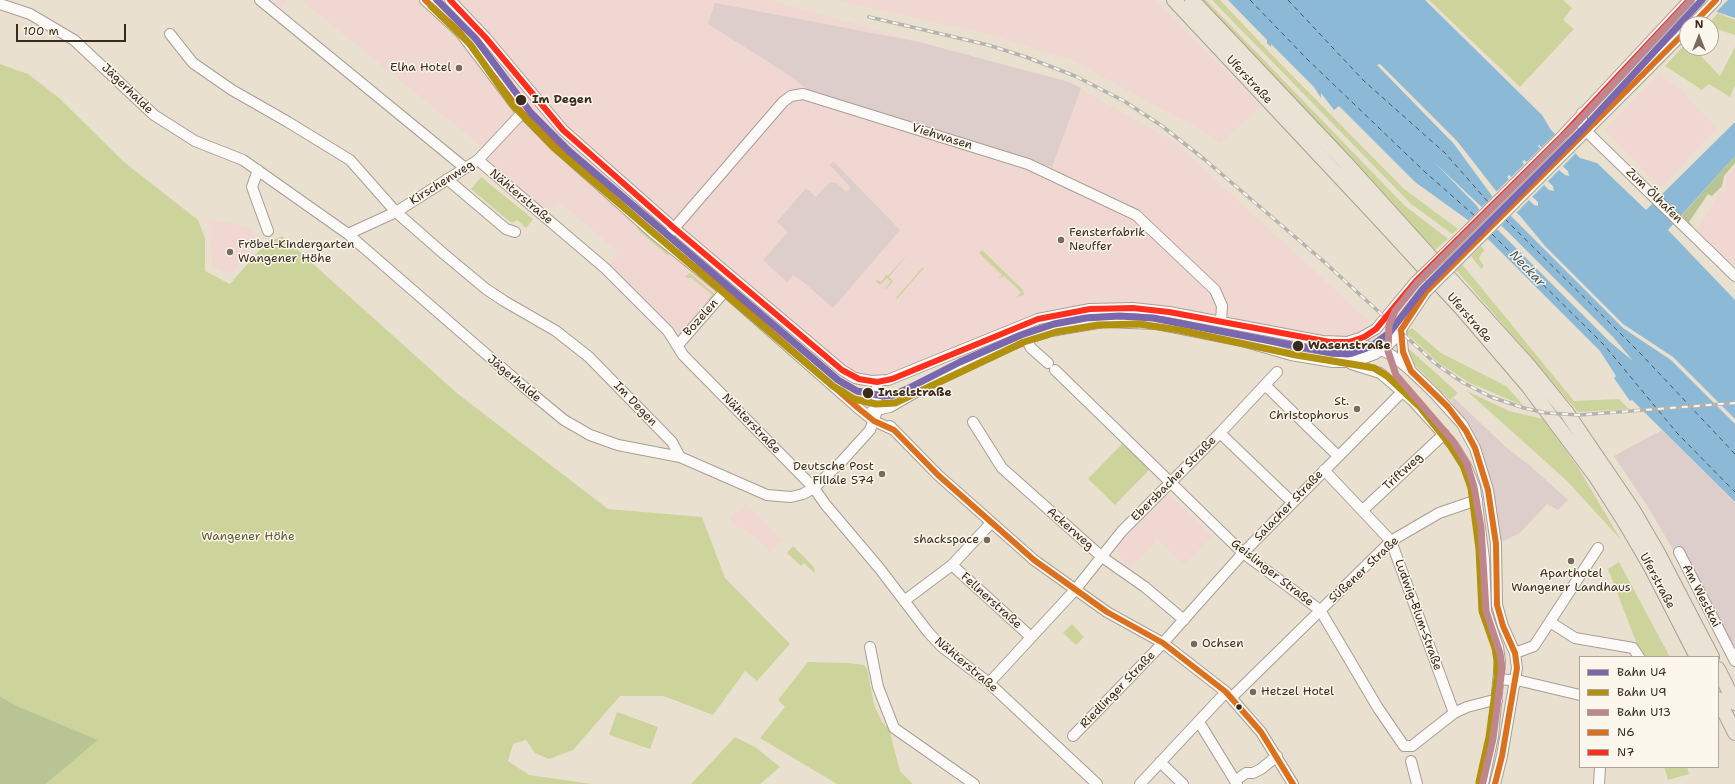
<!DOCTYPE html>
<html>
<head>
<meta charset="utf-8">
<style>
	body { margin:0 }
	#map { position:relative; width:1735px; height:784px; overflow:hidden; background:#eae0d0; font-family:"Shantell Sans",sans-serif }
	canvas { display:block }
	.legend { position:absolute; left:1579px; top:656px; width:140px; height:112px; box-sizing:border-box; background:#fbf7ec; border:1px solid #aea59a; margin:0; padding:5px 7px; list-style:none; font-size:12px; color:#3b2a1e }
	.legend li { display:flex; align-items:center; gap:8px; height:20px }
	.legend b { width:20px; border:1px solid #aea59a }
	.north { position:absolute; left:1679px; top:16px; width:40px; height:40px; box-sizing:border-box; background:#fbf7ec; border:1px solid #aea59a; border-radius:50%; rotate:0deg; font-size:11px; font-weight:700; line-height:16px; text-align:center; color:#3b2a1e }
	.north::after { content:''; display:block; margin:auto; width:14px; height:18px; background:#786a5c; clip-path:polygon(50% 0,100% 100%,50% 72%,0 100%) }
	.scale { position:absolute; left:16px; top:24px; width:110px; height:18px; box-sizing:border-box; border:2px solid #3b2a1e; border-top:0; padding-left:5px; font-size:12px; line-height:14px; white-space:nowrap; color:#3b2a1e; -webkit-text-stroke:3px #fbf7ec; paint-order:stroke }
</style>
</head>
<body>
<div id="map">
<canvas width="1735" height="784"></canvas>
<ul class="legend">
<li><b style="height:5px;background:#7a68ae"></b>Bahn U4</li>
<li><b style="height:5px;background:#b1910e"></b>Bahn U9</li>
<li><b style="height:5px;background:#c0868e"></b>Bahn U13</li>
<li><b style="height:5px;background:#db711d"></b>N6</li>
<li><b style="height:5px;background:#ff2e1d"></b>N7</li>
</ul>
<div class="north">N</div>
<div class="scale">100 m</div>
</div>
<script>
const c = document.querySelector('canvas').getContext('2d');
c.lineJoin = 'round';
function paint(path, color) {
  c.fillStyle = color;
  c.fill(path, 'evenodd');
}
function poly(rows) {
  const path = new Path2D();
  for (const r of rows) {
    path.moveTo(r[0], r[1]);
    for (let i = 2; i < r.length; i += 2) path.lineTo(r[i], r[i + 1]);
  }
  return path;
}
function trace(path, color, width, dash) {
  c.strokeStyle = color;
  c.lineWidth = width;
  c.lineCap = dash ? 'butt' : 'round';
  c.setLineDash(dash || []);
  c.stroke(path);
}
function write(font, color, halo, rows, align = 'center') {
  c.font = font + ' "Shantell Sans",sans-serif';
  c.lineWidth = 3;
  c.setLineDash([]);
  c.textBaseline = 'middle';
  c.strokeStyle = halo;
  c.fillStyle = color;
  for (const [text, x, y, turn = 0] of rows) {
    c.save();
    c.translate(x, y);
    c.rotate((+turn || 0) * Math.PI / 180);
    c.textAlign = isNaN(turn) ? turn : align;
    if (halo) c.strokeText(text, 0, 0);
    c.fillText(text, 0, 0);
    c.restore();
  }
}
const built = poly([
	[265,0,288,0,279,11],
	[301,0,770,0,919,42,1069,82,1175,142,1370,322,1359,334,1343,338,1324,337,1134,303,1089,303,1041,314,887,375,877,376,863,375,849,370,809,336,791,357,721,295,683,338,608,265,618,252,560,202,548,211,485,162,492,155],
	[835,0,1156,0,1261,107,1221,143,1210,135,1071,60,984,33],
	[1659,74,1682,90,1717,128,1661,188,1605,130],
	[1735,166,1735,266,1696,232,1719,192,1726,191,1727,176],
	[207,219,249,227,258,239,233,273,220,271,212,264,211,240],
	[1169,494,1213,536,1184,565,1157,540,1131,567,1122,561,1118,553,1118,544],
	[746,504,783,540,770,552,747,530,738,528,729,519]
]);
const industrial = poly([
	[715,3,919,42,1069,82,1081,88,1052,167,813,94,792,77,708,24],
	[833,161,900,230,833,308,802,281,793,275,787,282,763,260,788,232,777,222,806,188,816,197,830,182,837,183,846,192,851,188,830,165],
	[1454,398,1508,449,1528,464,1568,500,1558,510,1547,504,1520,533,1499,543,1497,509,1484,460,1451,400],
	[1662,430,1735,503,1735,669,1685,570,1648,507,1614,456]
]);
const green = poly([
	[1202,0,1206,0,1404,205,1448,239,1435,250],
	[1212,0,1220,0,1276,59,1403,188,1458,229,1452,234,1410,203],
	[1429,0,1563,0,1572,8,1563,20,1574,29,1520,87],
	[1718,13,1735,20,1735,35,1711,27,1711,24,1708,24],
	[1687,42,1687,48,1693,48,1720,76,1735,47,1735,85,1730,97,1709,84,1702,90,1665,66],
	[0,64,28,74,58,97,124,162,198,220,205,238,205,271,230,284,264,245,282,236,458,394,608,509,702,517,725,578,790,644,757,681,745,671,713,715,664,696,620,696,573,750,549,759,535,753,526,740,513,744,508,761,529,775,592,784,46,784,98,740,15,705,0,696],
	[481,177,533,219,526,228,517,220,512,223,503,216,471,189],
	[639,226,670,252,667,255,637,229],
	[1481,246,1484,250,1479,258,1484,266,1481,269,1471,256],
	[982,250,1023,290,1024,295,1017,297,1021,292,1004,276,998,279,1002,275,979,253],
	[909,252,889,277,893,281,886,289,885,289,891,281,887,278,880,285,876,281,877,280,881,282,886,276,884,273,888,276],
	[1462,264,1574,401,1619,399,1629,409,1578,412,1456,270],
	[923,267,924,268,897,299,896,298],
	[690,273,716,295,711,302,708,299,712,295,692,278,687,278,685,276],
	[1412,328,1441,353,1506,386,1524,406,1470,383,1439,363,1405,332],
	[1408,348,1458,393,1450,400,1412,362],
	[1467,391,1509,411,1543,419,1579,469,1621,540,1567,481],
	[1123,443,1150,469,1115,505,1088,479],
	[793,546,814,567,815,574,804,563,801,566,787,553],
	[1619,562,1670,657,1642,657,1608,569],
	[1072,624,1084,637,1076,645,1063,633],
	[808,662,848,663,864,665,867,668,874,705,882,722,889,729,900,771,913,784,837,784,760,738,785,707,778,700],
	[617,712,658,727,650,749,609,735],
	[735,737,755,747,780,767,760,784,691,784],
	[1664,767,1687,767,1689,774,1668,780]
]);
const forest = poly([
	[1735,156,1735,163,1724,176,1722,186,1712,196,1708,194,1689,222,1693,226,1691,228,1682,215],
	[0,696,15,705,98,740,46,784,0,784]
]);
const water = poly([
	[1228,0,1425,0,1542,115,1551,130,1580,158,1597,163,1646,210,1735,122,1735,156,1668,230,1735,300,1735,419,1673,357,1623,324,1545,246,1521,217,1500,196,1457,141,1380,64,1377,65,1454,144,1495,200,1623,328,1671,360,1735,424,1735,502,1632,400,1630,401,1614,378,1616,376,1600,351,1472,223,1415,182,1339,106,1334,110,1321,93,1321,98,1314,87,1271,44,1271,47,1267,43,1267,40],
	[1539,145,1568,171,1569,176,1565,175,1559,170,1538,146],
	[1524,160,1553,186,1554,191,1549,190,1544,185,1522,162],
	[1435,163,1506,230,1614,338,1633,361,1610,342,1482,214,1477,206],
	[1509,175,1538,202,1538,206,1534,205,1529,200,1507,177],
	[1686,0,1735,0,1735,18,1723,14]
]);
const pier = poly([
	[1684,0,1728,0,1715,13],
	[1555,134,1575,154,1515,214,1495,193],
	[1494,195,1512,214,1501,226,1504,230,1503,231,1481,209,1503,231,1498,229,1486,240,1467,222]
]);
const ferry = poly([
	[1250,0,1307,59,1425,172,1476,217],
	[1288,0,1364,81,1445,153,1489,203],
	[1505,219,1640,353,1735,454],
	[1492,234,1605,346,1677,433,1735,492]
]);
const minor = poly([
	[260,0,465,168],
	[425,0,460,32,517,107,556,146,652,232,725,291,858,408,874,421,894,430],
	[450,0,486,38,563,130,674,228,842,370,855,378,871,381,888,380,1038,319,1090,309,1133,308,1169,312,1322,341,1349,342,1382,350,1393,356,1411,371,1435,394,1462,424,1475,448,1488,490,1496,544,1497,605,1503,626,1515,653,1517,668,1502,756,1495,784],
	[0,4,30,14,74,40,154,115,195,141,243,160,348,234,524,387,564,420,590,435,618,445,680,457,767,495,791,497,803,494,814,488,842,461,870,430,877,411,877,382],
	[1693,24,1716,0],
	[170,34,193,63,232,90,288,122,350,160,396,212,444,254,486,289,504,301,556,331,589,357,672,442,680,457],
	[1582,113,1582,124,1585,130,1735,276],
	[478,160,606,269,668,331,683,355,814,488,825,504,880,569,928,632,941,646,989,683,1097,784],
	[258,170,252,187,268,231],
	[447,179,506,229,515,232],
	[348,234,396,212,478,160,522,113],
	[663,241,783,102,791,96,803,94,1028,164,1136,215,1215,290,1222,306,1221,321],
	[1443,255,1560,138,1689,0],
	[1453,265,1687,30],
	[1401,330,1403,352,1410,369],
	[1026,339,1031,348,1048,363],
	[1350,341,1360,338,1376,329,1416,281],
	[678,345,725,291],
	[1351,364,1380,373,1413,401,1453,445,1466,466,1475,488,1484,559,1486,612,1498,647,1500,661,1493,736,1483,784],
	[1055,370,1243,553,1320,610,1378,708,1404,746,1412,746,1454,713,1467,707,1490,701,1497,701],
	[1265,385,1338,456],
	[872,411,890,407,944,376,984,356,1026,339,1051,331,1104,322,1157,324,1242,341,1291,355,1333,362,1353,362,1375,354,1387,346,1396,337,1426,292],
	[973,422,1002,468,1102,557,1145,587,1184,620],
	[890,426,938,475,1034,560,1107,612,1163,643,1226,692,1261,732,1293,784],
	[1220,433,1292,502],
	[1324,470,1391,541,1454,713],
	[1363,510,1444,434],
	[1679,552,1735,661],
	[952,565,1031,637],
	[904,601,952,565,991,523],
	[1550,622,1575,638,1633,648,1639,657],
	[870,647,878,687,894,728,974,784],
	[1515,653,1534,646,1598,548],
	[1499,679,1521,681,1580,695],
	[989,683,1075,590,1122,531,1220,433,1277,372],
	[1232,697,1391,541,1439,513,1477,500],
	[1199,722,1237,784],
	[1073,736,1163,643,1243,553,1403,391],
	[1411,761,1417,784],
	[1160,762,1183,784],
	[1235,781,1246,773,1253,773,1261,769,1277,756],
	[1140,784,1226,692],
	[1599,784,1600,767]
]);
const highway = poly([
	[1174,0,1380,220,1462,309,1528,386,1596,477,1624,521,1651,567,1697,657],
	[1192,0,1345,162,1529,366,1567,413,1633,510,1658,553,1712,657],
	[1718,669,1735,703],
	[1718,699,1735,733]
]);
const rail = poly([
	[869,17,988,45,1026,57,1075,76,1124,101,1162,126,1204,159,1322,260,1436,364,1462,382,1491,397,1524,408,1546,413,1579,415,1735,403]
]);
const minorBridge = poly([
	[1416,281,1443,255],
	[1426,292,1453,265]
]);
const bus1 = poly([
	[425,0,460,32,517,107,539,130,652,232,725,291,858,408,874,421,894,430,938,475,1034,560,1107,612,1163,643,1226,692,1261,732,1293,784],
	[1693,24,1716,0],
	[1495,784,1502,756,1517,668,1515,653,1503,626,1497,605,1496,544,1488,490,1475,448,1466,431,1448,407,1411,371,1403,352,1401,330,1426,292,1687,30]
]);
const bus2 = poly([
	[450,0,486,38,563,130,674,228,842,370,859,379,877,382,892,379,1038,319,1090,309,1133,308,1169,312,1330,342,1349,342,1364,337,1376,329,1416,281,1560,138,1689,0]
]);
const rail1 = poly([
	[437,0,476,39,531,113,569,151,838,380,857,391,883,396,893,395,907,389,960,362,1021,335,1054,324,1086,318,1119,316,1153,318,1332,353,1348,354,1370,347,1389,333,1423,289,1584,128,1702,0]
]);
const rail2 = poly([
	[431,6,470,44,512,104,553,147,833,386,854,399,876,404,895,403,1024,342,1056,332,1098,325,1139,324,1179,330,1296,355,1363,366,1374,368,1387,376,1420,407,1448,442,1463,465,1471,488,1479,549,1482,611,1495,648,1497,661,1497,678,1489,737,1479,782]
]);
const rail3 = poly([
	[1483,782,1493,739,1502,668,1500,653,1486,611,1481,527,1474,487,1467,464,1452,440,1396,375,1388,351,1389,325,1395,311,1417,283,1578,122,1691,0]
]);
const markers = [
	[459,68,4,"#786a5c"],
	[521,100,6,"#3b2a1e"],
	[1061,240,4,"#786a5c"],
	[230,252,4,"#786a5c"],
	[1298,346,6,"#3b2a1e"],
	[868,393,6,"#3b2a1e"],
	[1357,409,4,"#786a5c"],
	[882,474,4,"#786a5c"],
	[987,540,4,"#786a5c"],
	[1571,561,4,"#786a5c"],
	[1194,644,4,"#786a5c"],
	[1253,692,4,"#786a5c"],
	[1239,707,3.5,"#3b2a1e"]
];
const poiNames = [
	["Elha Hotel",451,68],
	["Fensterfabrik",1069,233,"left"],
	["Neuffer",1069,247,"left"],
	["Fröbel-Kindergarten",238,245,"left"],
	["Wangener Höhe",238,259,"left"],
	["St.",1349,402],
	["Christophorus",1349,416],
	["Deutsche Post",874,467],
	["Filiale 574",874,481],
	["shackspace",979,540],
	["Aparthotel",1571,574,"center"],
	["Wangener Landhaus",1571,588,"center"],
	["Ochsen",1202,644,"left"],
	["Hetzel Hotel",1261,692,"left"]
];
const streetNames = [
	["Uferstraße",1249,80,47],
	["Jägerhalde",127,89,44],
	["Viehwasen",942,137,17],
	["Kirschenweg",442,183,-32],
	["Zum Ölhafen",1654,196,44],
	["Nähterstraße",521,197,40],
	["Bozelen",701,318,-48],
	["Uferstraße",1469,318,49],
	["Jägerhalde",514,379,40],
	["Im Degen",635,404,46],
	["Nähterstraße",751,424,46],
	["Triftweg",1403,472,-43],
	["Ebersbacher Straße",1174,479,-45],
	["Salacher Straße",1289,506,-46],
	["Ackerweg",1070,529,41],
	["Süßener Straße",1364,570,-43],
	["Geislinger Straße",1272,573,38],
	["Uferstraße",1657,581,62],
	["Am Westkai",1701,596,63],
	["Fellnerstraße",991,601,42],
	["Ludwig-Blum-Straße",1418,615,70],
	["Nähterstraße",966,665,40],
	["Riedlinger Straße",1118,690,-46]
];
const stopNames = [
	["Im Degen",532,100],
	["Wasenstraße",1308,346],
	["Inselstraße",878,393]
];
const parkNames = [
	["Wangener Höhe",248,537]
];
const waterNames = [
	["Neckar",1527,269,46]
];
paint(built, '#f1d7d2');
paint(industrial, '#ddcdcb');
paint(green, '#cdd49b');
paint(forest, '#b8c494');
paint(water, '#8cbad6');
paint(pier, '#eae0d0');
trace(ferry, '#49565f', 1, [5, 4]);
trace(minor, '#a79f95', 12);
trace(highway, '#a79f95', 16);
trace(minor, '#fcfaf8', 10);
trace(highway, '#e9e2d5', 14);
trace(rail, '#b6b3af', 3.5);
trace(rail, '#fbf7ec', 2, [6]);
trace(minorBridge, '#a79f95', 12, []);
trace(minorBridge, '#fcfaf8', 10);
trace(bus1, '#db711d', 6);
trace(bus2, '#ff2e1d', 6);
trace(rail1, '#7a68ae', 7);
trace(rail2, '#b1910e', 7);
trace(rail3, '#c0868e', 7);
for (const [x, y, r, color] of markers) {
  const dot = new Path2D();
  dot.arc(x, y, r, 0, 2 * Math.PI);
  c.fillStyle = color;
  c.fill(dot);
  trace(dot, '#fbf7ec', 1.5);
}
write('12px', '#3b2a1e', '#fbf7ec', poiNames, 'right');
write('12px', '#3b2a1e', '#fbf7ec', streetNames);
write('bold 12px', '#3b2a1e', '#fbf7ec', stopNames, 'left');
write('12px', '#605a36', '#fbf7ec', parkNames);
write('italic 13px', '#49565f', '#fbf7ec', waterNames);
</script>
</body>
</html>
